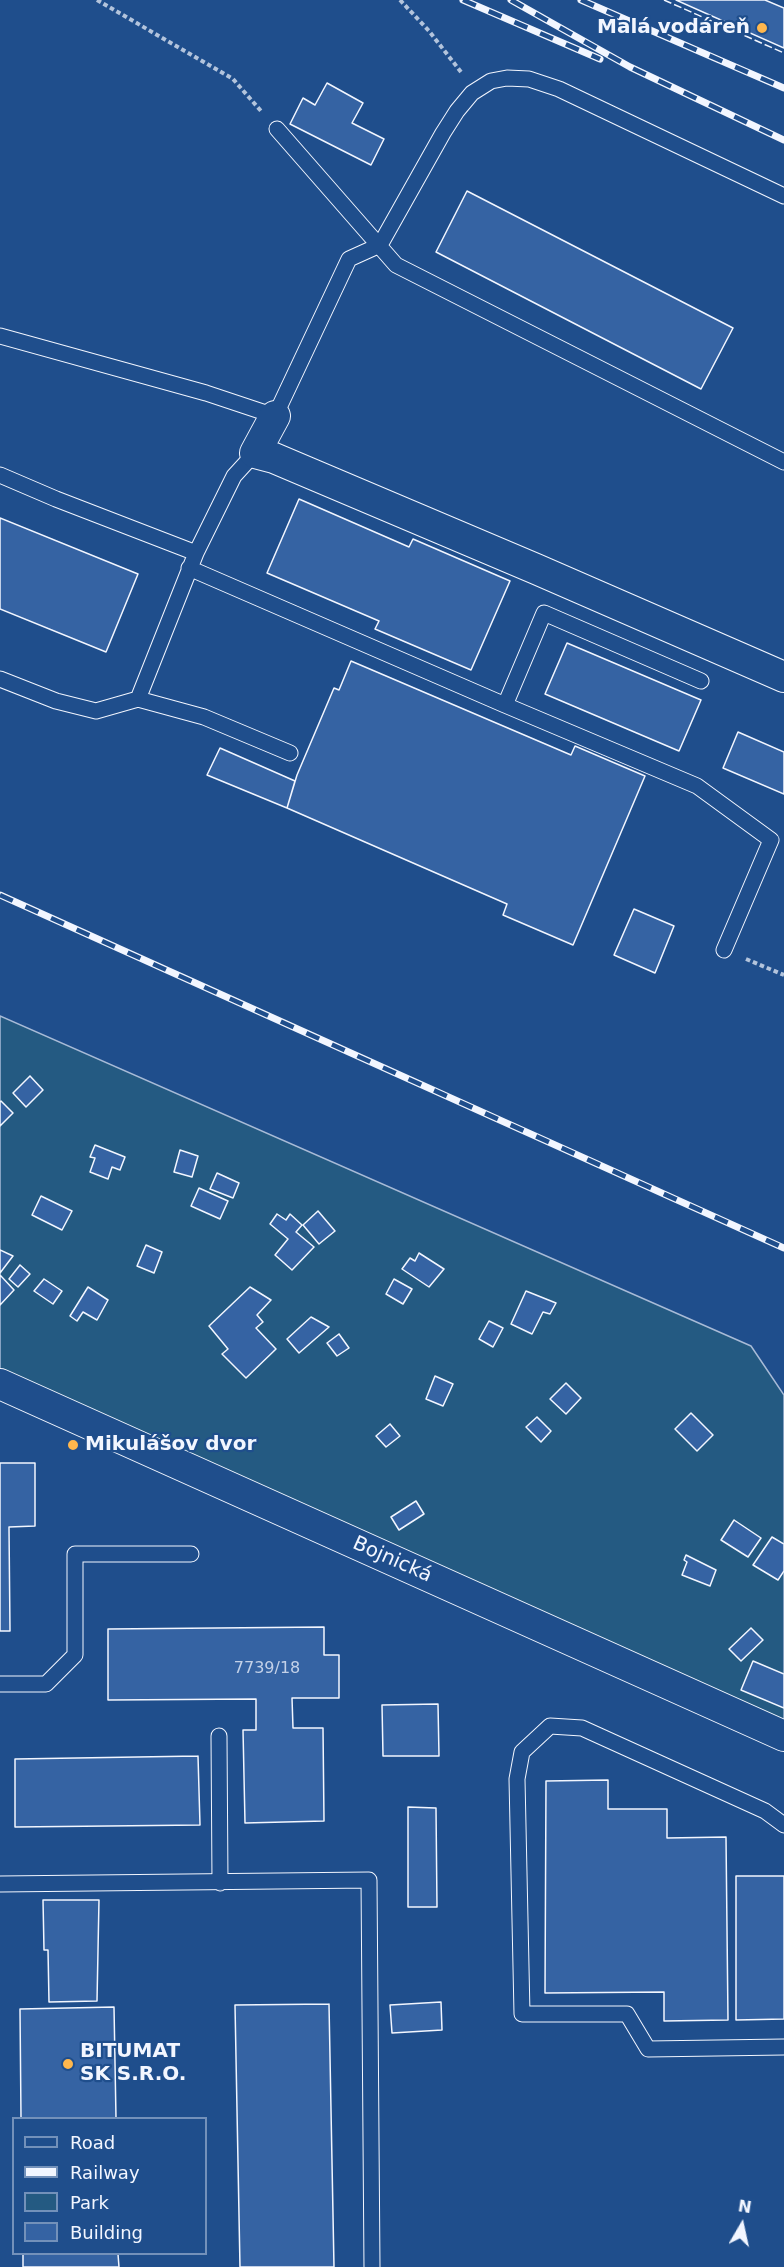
<!DOCTYPE html>
<html>
<head>
<meta charset="utf-8">
<style>
	body { margin:0 }
	#map { position:relative; width:784px; height:2267px; overflow:hidden; background:#1f4e8c; font-family:"DejaVu Sans",sans-serif }
	canvas { display:block }
	.legend { position:absolute; left:12px; top:2117px; width:195px; height:138px; box-sizing:border-box; background:#1f4e8c; border:2px solid #7391ba; margin:0; padding:8px 10px; list-style:none; font-size:18px; color:#f2f6ff }
	.legend li { display:flex; align-items:center; gap:12px; height:30px }
	.legend b { width:30px; border:2px solid #7391ba }
	.north { position:absolute; left:712px; top:2195px; width:60px; height:60px; -webkit-text-stroke:4px #1f4e8c; paint-order:stroke; rotate:9deg; font-size:16px; font-weight:700; line-height:24px; text-align:center; color:#f2f6ff }
	.north::after { content:''; display:block; margin:auto; width:21px; height:27px; background:#f2f6ff; clip-path:polygon(50% 0,100% 100%,50% 72%,0 100%) }
</style>
</head>
<body>
<div id="map">
<canvas width="784" height="2267"></canvas>
<ul class="legend">
<li><b style="height:8px;background:#1f4e8c"></b>Road</li>
<li><b style="height:8px;background:#f2f6ff"></b>Railway</li>
<li><b style="height:16px;background:#245a82"></b>Park</li>
<li><b style="height:16px;background:#3563a3"></b>Building</li>
</ul>
<div class="north">N</div>
</div>
<script>
const c = document.querySelector('canvas').getContext('2d');
c.lineJoin = 'round';
function paint(path, color) {
  c.fillStyle = color;
  c.fill(path, 'evenodd');
}
function poly(rows) {
  const path = new Path2D();
  for (const r of rows) {
    path.moveTo(r[0], r[1]);
    for (let i = 2; i < r.length; i += 2) path.lineTo(r[i], r[i + 1]);
  }
  return path;
}
function trace(path, color, width, dash) {
  c.strokeStyle = color;
  c.lineWidth = width;
  c.lineCap = dash ? 'butt' : 'round';
  c.setLineDash(dash || []);
  c.stroke(path);
}
function write(font, color, halo, rows, align = 'center') {
  c.font = font + ' "DejaVu Sans",sans-serif';
  c.lineWidth = 4.5;
  c.setLineDash([]);
  c.textBaseline = 'middle';
  c.strokeStyle = halo;
  c.fillStyle = color;
  for (const [text, x, y, turn = 0] of rows) {
    c.save();
    c.translate(x, y);
    c.rotate((+turn || 0) * Math.PI / 180);
    c.textAlign = isNaN(turn) ? turn : align;
    if (halo) c.strokeText(text, 0, 0);
    c.fillText(text, 0, 0);
    c.restore();
  }
}
const green = poly([
	[0,1016,751,1346,784,1395,784,1748,0,1377,0,1016]
]);
const building = poly([
	[676,0,765,0,784,8,784,48,676,0],
	[327,83,363,103,352,123,384,139,371,165,290,124,303,98,315,105,327,83],
	[467,191,733,328,701,389,436,252,467,191],
	[299,499,409,547,413,539,510,581,471,670,375,629,379,621,267,573,299,499],
	[0,518,138,574,106,652,0,609,0,518],
	[567,643,701,700,679,751,545,694,567,643],
	[351,661,571,755,575,746,645,776,573,945,503,915,507,904,287,808,297,775,334,688,339,690,351,661],
	[738,732,784,752,784,794,723,768,738,732],
	[220,748,295,781,287,808,207,775,220,748],
	[634,909,674,926,655,973,614,955,634,909],
	[30,1076,43,1090,26,1107,13,1093,30,1076],
	[1,1101,13,1113,0,1126,0,1102,1,1101],
	[95,1145,125,1157,120,1170,112,1167,108,1179,90,1172,95,1158,90,1157,95,1145],
	[180,1150,198,1156,192,1177,174,1172,180,1150],
	[217,1173,239,1183,233,1198,210,1189,217,1173],
	[199,1188,228,1201,220,1219,191,1206,199,1188],
	[41,1196,72,1211,62,1230,32,1215,41,1196],
	[318,1211,335,1231,319,1244,303,1225,318,1211],
	[277,1214,286,1220,290,1214,302,1225,296,1232,314,1247,292,1270,275,1255,288,1239,270,1224,277,1214],
	[146,1245,162,1252,154,1273,137,1266,146,1245],
	[0,1250,13,1256,0,1273,0,1250],
	[419,1253,444,1269,429,1287,402,1269,410,1258,415,1261,419,1253],
	[20,1265,30,1274,18,1287,9,1279,20,1265],
	[0,1275,14,1290,0,1305,0,1275],
	[44,1279,62,1291,53,1304,34,1291,44,1279],
	[394,1279,412,1289,403,1304,386,1294,394,1279],
	[88,1287,108,1300,97,1320,83,1312,77,1321,70,1316,88,1287],
	[250,1287,271,1300,257,1315,263,1322,256,1328,276,1349,246,1378,222,1354,228,1349,209,1326,250,1287],
	[526,1291,556,1303,550,1314,543,1312,532,1334,511,1324,526,1291],
	[311,1317,329,1327,299,1353,287,1339,311,1317],
	[489,1321,503,1328,493,1347,479,1339,489,1321],
	[339,1334,349,1348,337,1356,327,1343,339,1334],
	[435,1376,453,1384,443,1406,426,1399,435,1376],
	[566,1383,581,1398,566,1414,550,1399,566,1383],
	[691,1413,713,1435,697,1451,675,1429,691,1413],
	[537,1417,551,1431,541,1442,526,1427,537,1417],
	[390,1424,400,1436,386,1447,376,1436,390,1424],
	[0,1463,35,1463,35,1526,9,1527,10,1631,0,1631,0,1463],
	[416,1501,424,1514,399,1530,391,1517,416,1501],
	[734,1520,761,1538,748,1557,721,1540,734,1520],
	[772,1537,784,1544,784,1571,778,1580,753,1565,772,1537],
	[686,1555,716,1570,710,1586,682,1575,687,1562,684,1560,686,1555],
	[324,1627,324,1655,339,1655,339,1698,292,1698,293,1728,323,1728,324,1821,245,1823,243,1730,256,1730,256,1699,108,1700,108,1629,324,1627],
	[751,1628,763,1640,741,1661,729,1649,751,1628],
	[753,1661,784,1674,784,1708,741,1690,753,1661],
	[438,1704,439,1756,383,1756,382,1705,438,1704],
	[198,1756,200,1825,15,1827,15,1759,198,1756],
	[608,1780,608,1809,667,1809,667,1838,726,1837,728,2020,664,2021,664,1992,545,1993,546,1781,608,1780],
	[408,1807,436,1808,437,1907,408,1907,408,1807],
	[736,1876,784,1876,784,2019,736,2020,736,1876],
	[43,1900,99,1900,97,2001,49,2002,48,1950,44,1950,43,1900],
	[441,2002,442,2030,392,2033,390,2005,441,2002],
	[329,2004,334,2267,240,2267,235,2005,329,2004],
	[114,2007,116,2118,21,2118,20,2009,114,2007],
	[23,2254,118,2254,119,2267,23,2267,23,2254]
]);
const path = poly([
	[97,0,233,79,261,111],
	[400,0,429,31,461,72],
	[746,959,784,975]
]);
const service = poly([
	[277,129,396,265,784,462],
	[0,336,206,393,275,416,349,259,380,245,443,133,457,111,472,93,491,81,507,78,529,79,559,89,784,196],
	[0,475,56,499,196,553],
	[189,568,505,705,544,613,701,681],
	[0,679,56,701,96,711,138,699,196,553,234,476,255,453],
	[138,699,204,717,290,753],
	[505,705,697,786,771,840,724,950],
	[0,1684,46,1684,75,1655,75,1554,191,1554],
	[219,1736,220,1883],
	[784,1825,765,1811,582,1728,550,1726,522,1752,517,1779,522,2014,627,2014,648,2049,784,2047],
	[0,1884,369,1880,372,2267]
]);
const minor = poly([
	[275,416,255,453,274,458,536,569,784,677],
	[0,1384,784,1736]
]);
const rail = poly([
	[463,0,600,59],
	[511,0,630,67,784,140],
	[581,0,784,88],
	[0,895,784,1248]
]);
const fence = poly([
	[664,0,784,53]
]);
const markers = [
	[762,28,6,"#ffb74d"],
	[73,1445,6,"#ffb74d"],
	[68,2064,6,"#ffb74d"]
];
const numberNames = [
	["7739/18",267,1669]
];
const poiNames = [
	["Malá vodáreň",750,28,"right"],
	["Mikulášov dvor",85,1445],
	["BITUMAT",80,2052],
	["SK S.R.O.",80,2075]
];
const streetNames = [
	["Bojnická",392,1560,24]
];
paint(green, '#245a82');
trace(green, '#a8bbd7', 1.5);
paint(building, '#3563a3');
trace(building, '#f2f6ff', 1.5);
trace(service, '#f2f6ff', 17);
trace(minor, '#f2f6ff', 32);
trace(path, '#b3c4dc', 4, [4.5, 3]);
trace(service, '#1f4e8c', 15);
trace(minor, '#1f4e8c', 30);
trace(rail, '#f2f6ff', 7);
trace(rail, '#1f4e8c', 4.5, [14]);
trace(fence, '#f2f6ff', 1.5, [8, 3]);
for (const [x, y, r, color] of markers) {
  const dot = new Path2D();
  dot.arc(x, y, r, 0, 2 * Math.PI);
  c.fillStyle = color;
  c.fill(dot);
  trace(dot, '#1f4e8c', 2);
}
write('16px', '#c3d1e8', null, numberNames);
write('bold 20px', '#f2f6ff', '#1f4e8c', poiNames, 'left');
write('20px', '#f2f6ff', '#1f4e8c', streetNames);
</script>
</body>
</html>
